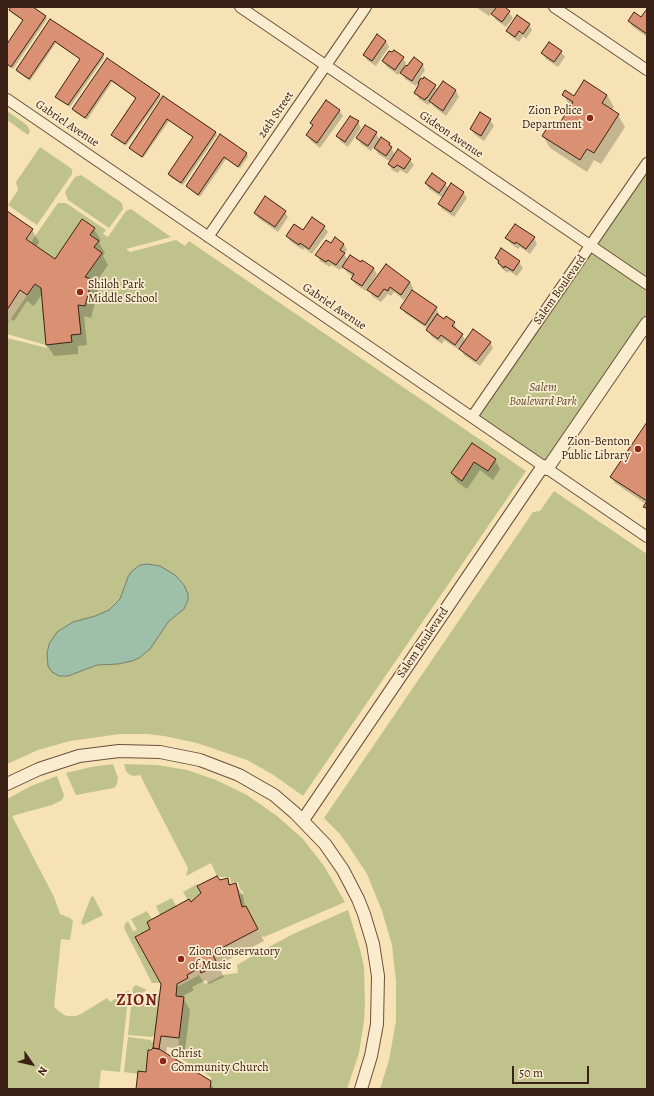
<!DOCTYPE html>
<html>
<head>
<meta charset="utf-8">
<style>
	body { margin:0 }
	#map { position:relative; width:654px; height:1096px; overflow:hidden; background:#f7e2b5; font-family:Alegreya,serif }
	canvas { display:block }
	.frame { position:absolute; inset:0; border:8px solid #3b2015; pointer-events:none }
	.north { position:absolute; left:12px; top:1044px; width:40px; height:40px; -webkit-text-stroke:3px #faeccf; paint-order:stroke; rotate:124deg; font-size:11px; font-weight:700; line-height:16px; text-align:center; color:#3b2015 }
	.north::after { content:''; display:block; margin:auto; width:14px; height:18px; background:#3b2015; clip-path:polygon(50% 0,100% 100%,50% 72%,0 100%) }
	.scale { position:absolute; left:512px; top:1066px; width:77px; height:18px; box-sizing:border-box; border:2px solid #3b2015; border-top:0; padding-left:5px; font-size:12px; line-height:14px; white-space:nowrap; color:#3b2015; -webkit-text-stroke:3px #faeccf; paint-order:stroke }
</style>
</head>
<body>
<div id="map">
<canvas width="654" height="1096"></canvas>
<div class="frame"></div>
<div class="north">N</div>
<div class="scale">50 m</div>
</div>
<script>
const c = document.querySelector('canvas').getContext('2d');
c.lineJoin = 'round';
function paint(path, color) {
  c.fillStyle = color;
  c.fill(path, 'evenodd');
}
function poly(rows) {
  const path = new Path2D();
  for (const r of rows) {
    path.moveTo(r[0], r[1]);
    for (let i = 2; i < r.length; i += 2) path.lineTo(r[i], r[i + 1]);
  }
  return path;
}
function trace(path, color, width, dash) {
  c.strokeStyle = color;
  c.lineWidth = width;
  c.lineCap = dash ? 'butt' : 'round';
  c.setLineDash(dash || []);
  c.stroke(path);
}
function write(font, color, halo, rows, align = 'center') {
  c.font = font + ' Alegreya,serif';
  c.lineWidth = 3.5;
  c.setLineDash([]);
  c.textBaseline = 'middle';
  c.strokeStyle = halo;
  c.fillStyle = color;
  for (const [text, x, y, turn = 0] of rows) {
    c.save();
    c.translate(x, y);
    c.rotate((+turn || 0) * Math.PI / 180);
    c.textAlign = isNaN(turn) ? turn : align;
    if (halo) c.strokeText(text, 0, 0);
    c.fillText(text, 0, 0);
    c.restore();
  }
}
const green = poly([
	[7,111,27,125,30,131,28,135,7,120],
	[40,147,72,169,72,174,37,225,8,205,18,190,16,182],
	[647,163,647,323,547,469,472,417],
	[81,175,122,203,123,209,109,228,68,200,65,192,75,177],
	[58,203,66,203,106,230,103,234,108,237,126,211,131,209,171,237,126,249,130,252,176,240,185,246,189,241,526,471,303,796,272,774,247,760,197,743,164,736,147,734,120,734,70,741,38,750,7,764,7,338,47,348,46,345,7,334,7,324,35,284,41,288,47,345,72,342,71,335,78,305,85,306,92,279,85,277,102,253,94,247,99,241,90,235,95,228,82,219,55,259,31,242],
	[554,491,647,554,647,1089,380,1089,389,1060,396,1021,396,981,392,945,382,911,367,874,348,845,339,833,324,818,533,512,540,511],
	[113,764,118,778,117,784,114,788,76,795,66,773,91,767],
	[124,764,157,765,187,770,216,780,247,795,277,816,303,839,324,866,345,902,264,937,261,936,246,906,242,907,239,895,244,893,240,889,238,882,231,883,230,877,222,877,217,876,211,863,186,876,188,868,140,775,134,776,130,775,126,771],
	[57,776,64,795,62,800,52,805,12,816,54,897,60,914,70,918,73,921,70,940,61,939,54,1007,64,1015,68,1016,76,1016,81,1014,107,998,110,1002,129,990,120,1072,101,1070,99,1089,7,1089,7,799,31,786],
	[197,884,201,893,191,902,189,899,188,900,183,892],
	[93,896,103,915,83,925,81,923,91,897],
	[172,898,176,906,160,915,156,906],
	[348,910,360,949,364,967,365,1003,364,1021,359,1053,347,1089,210,1089,211,1077,177,1056,184,997,176,996,177,987,199,975,205,984,223,975,238,973,237,965,256,954,293,934],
	[147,911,152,919,147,922,150,929,135,937,160,983,152,983,124,928,125,924,128,921,133,931,137,930,131,919],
	[136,985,147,990,134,998,132,998,133,987],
	[149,993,160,995,155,1036,152,1036,152,1037,128,1035,131,1005],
	[128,1037,151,1040,151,1042,154,1042,153,1048,148,1050,146,1072,138,1074,124,1072]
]);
const water = poly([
	[147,564,160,566,175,575,184,585,188,594,188,600,184,609,169,621,150,649,139,658,132,661,118,664,97,665,68,676,59,676,52,672,48,666,47,654,49,644,57,632,73,622,95,616,109,610,120,599,128,577,131,572,140,565,147,564]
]);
const shadow = poly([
	[13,7,31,7,46,17,47,19,13,69,7,64,7,45,24,21,12,13,10,10],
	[476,7,505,7,513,18,506,27,496,20,492,13,489,16],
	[647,11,647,37,632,26,629,21,642,18],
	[50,20,103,55,104,58,70,107,58,99,56,97,81,60,56,43,30,81,19,73,17,70],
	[529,24,532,30,526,39,523,36,519,42,511,36,507,31],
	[386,41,389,47,376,66,368,61,364,55],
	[561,52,565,57,558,67,546,59,542,53],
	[403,58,406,63,405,65,408,67,422,64,425,70,420,78,435,86,438,91,443,83,456,91,459,97,446,116,434,107,431,103,428,105,419,99,416,93,420,85,419,82,416,86,405,79,401,72,398,75,387,67,383,61],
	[107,59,159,94,161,97,126,146,114,138,113,136,137,99,112,82,87,120,75,112,74,109],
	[564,95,574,97,607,95,614,107,611,111,618,115,625,127,601,164,594,160,587,172,550,148,543,136,558,128,570,107],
	[163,98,216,133,217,135,183,185,170,177,169,174,194,138,169,121,143,158,131,150,130,148],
	[339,110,343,116,320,148,311,141,307,135,313,127,311,123],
	[490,120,494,126,484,141,474,134,471,129],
	[358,122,361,128,348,147,341,142,337,136],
	[376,133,380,140,389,144,395,155,410,160,414,165,407,174,400,170,398,173,392,170,389,164,391,162,378,154,374,146,371,151,361,144,358,138],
	[220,136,247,154,248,157,240,168,226,159,200,197,188,188,187,186],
	[426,183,445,184,449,189,463,192,467,198,454,217,442,209,439,204,443,198,429,189],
	[285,212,288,217,278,232,258,218,255,213],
	[7,213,32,230,39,242,36,247,55,260,94,229,101,240,99,243,105,253,103,256,108,265,94,285,98,291,91,318,84,316,87,345,78,346,78,354,54,356,47,345,42,294,34,306,27,301,14,321,11,319,7,325],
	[324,227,328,232,312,254,304,248,303,250,290,241,287,236],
	[506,238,534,238,537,244,530,254,520,247,518,249,510,243],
	[335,239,344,245,347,250,344,254,348,260,374,269,377,274,370,285,372,286,410,282,413,288,404,300,394,292,391,296,388,294,381,302,372,296,368,288,366,291,355,284,352,279,353,277,347,272,343,266,340,270,331,265,330,267,320,261,317,255,331,244],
	[496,258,519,262,523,268,517,276,509,271,508,273,502,269],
	[412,292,436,308,439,314,438,316,444,320,454,323,457,329,456,330,462,335,466,341,490,342,493,348,480,366,464,355,460,348,459,350,444,340,442,344,431,336,428,329,405,313,402,308],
	[647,424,647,512,644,507,646,504,615,483,611,477],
	[472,444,495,460,500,469,493,480,480,470,467,489,457,482,452,473],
	[227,879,231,885,236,884,243,896,245,907,264,941,218,965,224,977,209,984,206,980,192,987,194,990,183,996,183,998,190,1010,185,1050,167,1047,166,1055,210,1082,214,1089,137,1089,147,1073,154,1049,162,984,151,929,191,904,219,881]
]);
const building = poly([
	[11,7,33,7,46,16,11,67,7,64,7,44,23,20,9,10,11,7],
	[497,7,507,7,506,8,510,11,502,22,491,14,497,7],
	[647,9,647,34,628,21,634,12,641,17,647,9],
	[517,15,530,24,523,34,519,31,515,37,506,31,517,15],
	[50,19,104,54,68,105,55,97,80,59,57,43,55,41,29,79,16,70,50,19],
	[377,34,386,41,372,61,363,55,377,34],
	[549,42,562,51,554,62,541,53,549,42],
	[394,50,404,57,395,70,382,61,389,51,392,52,394,50],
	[414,57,423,64,412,81,400,73,406,65,407,66,414,57],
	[107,58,160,94,125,144,111,135,136,98,111,80,85,118,72,109,107,58],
	[424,77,436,85,427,98,426,98,425,100,414,93,419,84,418,83,421,78,423,79,424,77],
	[584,80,607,95,602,103,619,114,594,153,587,149,580,160,542,136,551,122,558,126,573,102,562,95,565,90,574,96,584,80],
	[443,81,456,90,443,111,429,101,443,81],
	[163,96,216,132,181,183,168,174,193,137,167,119,142,157,129,148,163,96],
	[326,100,340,110,317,143,306,135,313,125,310,123,326,100],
	[480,112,491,119,481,136,470,129,480,112],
	[350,116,359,121,345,142,336,136,350,116],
	[365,125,377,132,368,146,356,138,365,125],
	[220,134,247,153,238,167,224,157,198,195,186,186,220,134],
	[381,137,390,143,389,145,392,147,386,156,374,148,381,137],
	[398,149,411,159,404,169,397,165,394,168,388,164,398,149],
	[432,173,446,183,439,193,425,183,432,173],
	[451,183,464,192,451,212,438,204,451,183],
	[265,196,286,211,275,227,254,213,265,196],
	[7,211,33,229,26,239,55,259,82,219,95,228,90,235,99,241,94,247,102,253,85,277,92,279,85,306,78,305,81,334,71,335,72,342,46,345,41,288,35,284,27,295,20,290,7,310,7,211],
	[312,217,325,226,309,249,300,243,299,245,286,236,294,224,303,230,312,217],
	[515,224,535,237,526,249,516,242,515,244,505,238,515,224],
	[335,237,344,244,340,250,345,253,336,265,328,260,326,262,315,255,326,240,331,243,335,237],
	[501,248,520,261,513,271,505,266,504,268,498,263,499,261,495,258,501,248],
	[350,255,361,262,362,260,374,268,362,286,351,279,354,274,342,267,350,255],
	[386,264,410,282,401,295,390,287,388,291,384,289,378,297,367,290,386,264],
	[412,290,437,307,425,325,400,308,412,290],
	[437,314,444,319,446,316,455,322,452,326,463,334,455,345,441,335,438,339,426,330,437,314],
	[473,329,491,342,476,361,459,349,473,329],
	[647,422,647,508,643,507,647,501,610,477,647,422],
	[472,443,496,459,488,471,474,462,462,481,451,473,472,443],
	[217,876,220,880,228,878,229,885,236,883,242,907,246,906,258,929,212,953,218,965,201,973,199,968,187,975,188,978,177,984,176,996,184,997,179,1038,161,1036,159,1049,153,1048,161,984,135,937,150,929,147,922,189,899,191,902,201,893,197,886,217,876],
	[153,1048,159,1049,211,1081,210,1089,136,1089,138,1071,146,1072,148,1050,151,1050,153,1048]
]);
const minor = poly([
	[240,7,647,284],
	[554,7,647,70],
	[7,99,647,537],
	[208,237,366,7],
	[472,417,647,163]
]);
const tertiary = poly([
	[547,469,647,323],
	[7,784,39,769,79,756,119,751,160,752,200,760,239,775,274,795,295,813,325,844,343,870,358,899,364,914,373,944,378,976,377,1024,371,1056,361,1089],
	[303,820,543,466]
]);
const markers = [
	[590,118,4,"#8f2418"],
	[80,292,4,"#8f2418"],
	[638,449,4,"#8f2418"],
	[181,959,4,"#8f2418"],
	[163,1061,4,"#8f2418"]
];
const poiNames = [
	["Zion Police",582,111,"right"],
	["Department",582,125,"right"],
	["Shiloh Park",88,285],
	["Middle School",88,299],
	["Zion-Benton",630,442,"right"],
	["Public Library",630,456,"right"],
	["Zion Conservatory",189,952],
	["of Music",189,966],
	["Christ",171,1054],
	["Community Church",171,1068]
];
const streetNames = [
	["26th Street",276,115,-56],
	["Gabriel Avenue",67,124,34],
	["Gideon Avenue",451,135,34],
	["Salem Boulevard",560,290,-55],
	["Gabriel Avenue",334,307,34],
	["Salem Boulevard",423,643,-56]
];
const parkNames = [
	["Salem",543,388],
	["Boulevard Park",543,402]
];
const districtNames = [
	["ZION",137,1001]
];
paint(green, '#bfc28b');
paint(water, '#9ebfa8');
trace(water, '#767f6d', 1);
paint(shadow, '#0003');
paint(building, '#da9073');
trace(building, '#3b2015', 1);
trace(minor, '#6a503d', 12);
trace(tertiary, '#6a503d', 14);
trace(minor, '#faeccf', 10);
trace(tertiary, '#faeccf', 12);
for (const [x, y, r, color] of markers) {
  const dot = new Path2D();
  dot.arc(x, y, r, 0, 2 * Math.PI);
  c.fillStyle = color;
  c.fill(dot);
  trace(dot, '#faeccf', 1.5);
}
write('12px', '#3b2015', '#faeccf', poiNames, 'left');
write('12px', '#3b2015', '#faeccf', streetNames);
write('italic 12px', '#5c4832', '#faeccf', parkNames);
c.letterSpacing = '1px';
write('bold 16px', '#7a1f14', '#faeccf', districtNames);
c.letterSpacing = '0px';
</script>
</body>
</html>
